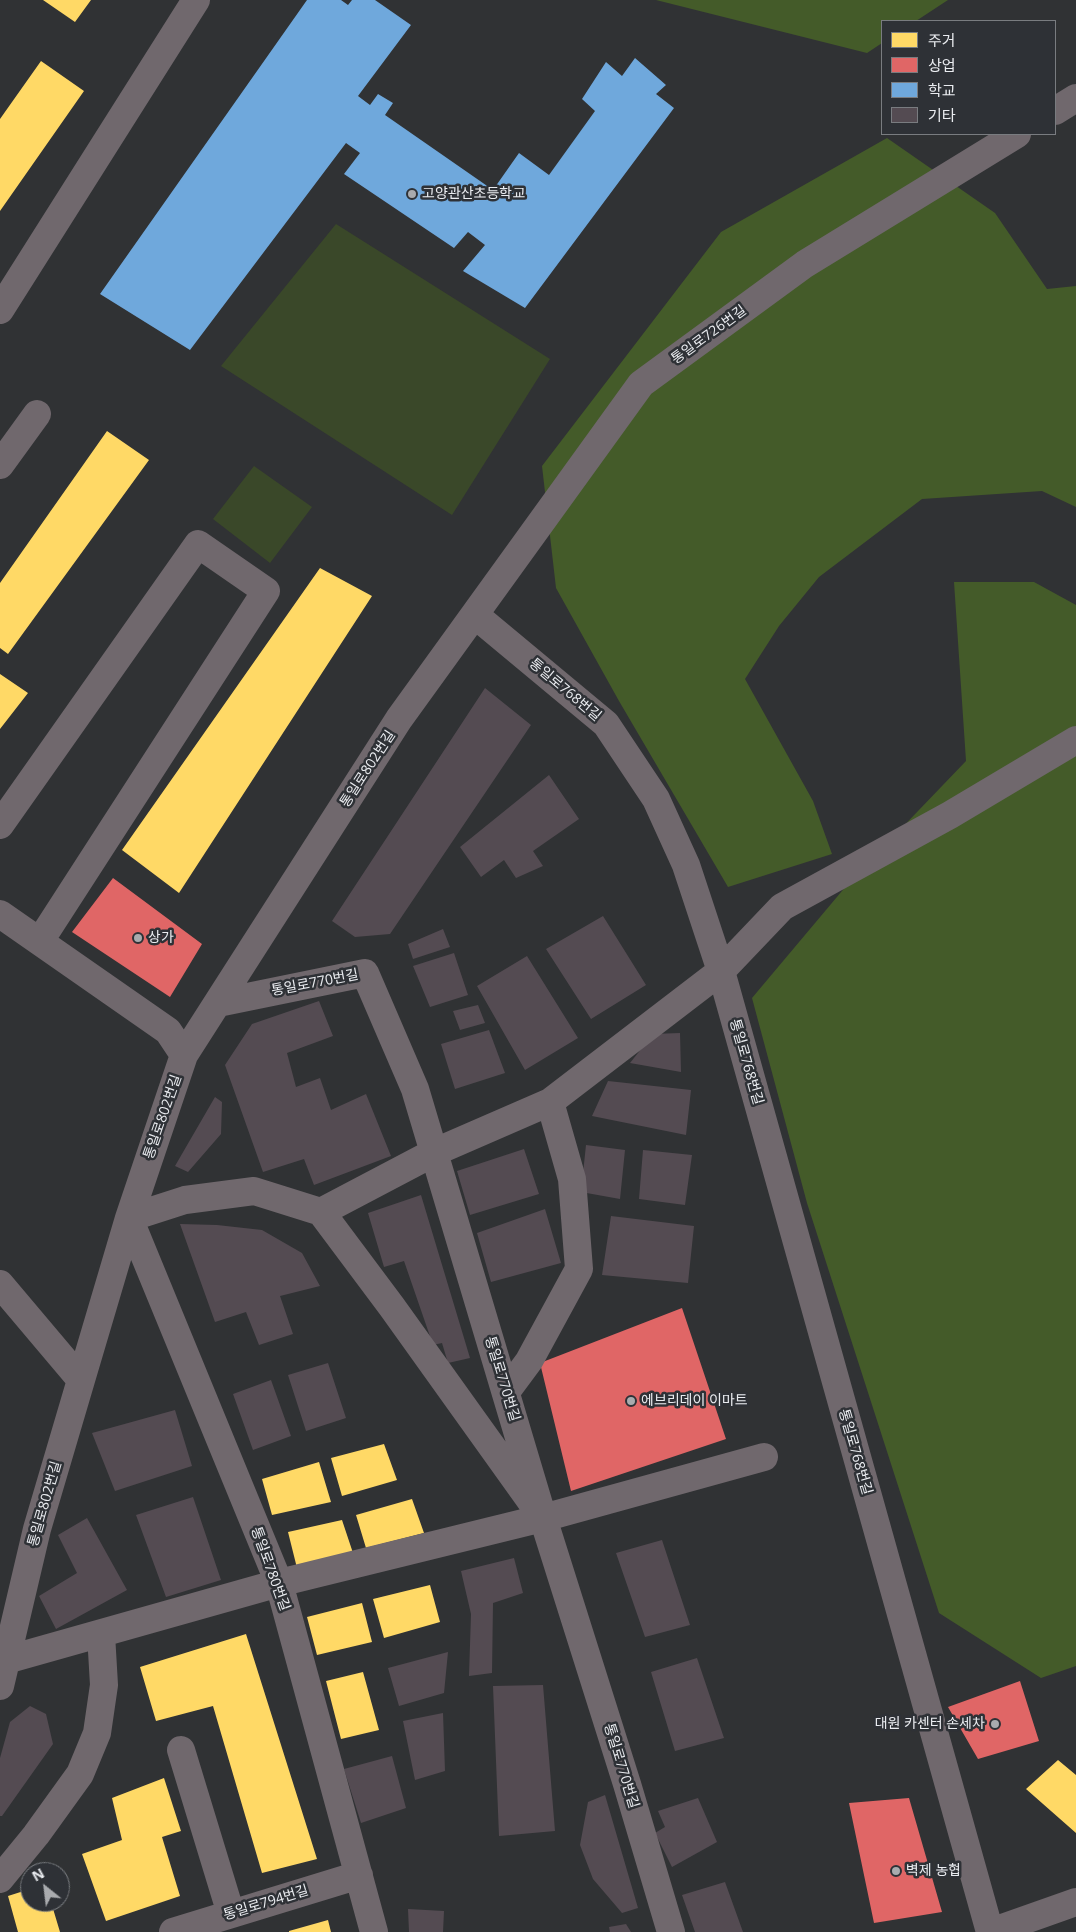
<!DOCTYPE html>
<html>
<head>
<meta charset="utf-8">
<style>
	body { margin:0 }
	#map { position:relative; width:1076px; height:1932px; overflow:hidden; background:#303234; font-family:"Open Sans","Noto Sans KR",sans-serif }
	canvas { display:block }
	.legend { position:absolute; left:881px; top:20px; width:175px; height:115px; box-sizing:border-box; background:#2e3136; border:1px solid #797c80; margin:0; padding:6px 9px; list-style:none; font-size:15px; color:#eaecf0 }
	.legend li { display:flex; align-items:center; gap:10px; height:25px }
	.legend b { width:25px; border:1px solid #797c80 }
	.north { position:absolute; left:20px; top:1862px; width:50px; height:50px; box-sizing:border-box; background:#2e3136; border:1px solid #797c80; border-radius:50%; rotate:331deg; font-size:14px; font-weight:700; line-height:20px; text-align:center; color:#eaecf0 }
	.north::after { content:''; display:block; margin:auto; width:18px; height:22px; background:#a9abae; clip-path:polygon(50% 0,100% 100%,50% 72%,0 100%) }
</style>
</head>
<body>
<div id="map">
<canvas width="1076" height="1932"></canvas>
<ul class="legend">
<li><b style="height:14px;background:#ffd966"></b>주거</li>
<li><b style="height:14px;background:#e06666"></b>상업</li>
<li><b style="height:14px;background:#6fa8dc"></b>학교</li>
<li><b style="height:14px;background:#544b52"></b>기타</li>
</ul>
<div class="north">N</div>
</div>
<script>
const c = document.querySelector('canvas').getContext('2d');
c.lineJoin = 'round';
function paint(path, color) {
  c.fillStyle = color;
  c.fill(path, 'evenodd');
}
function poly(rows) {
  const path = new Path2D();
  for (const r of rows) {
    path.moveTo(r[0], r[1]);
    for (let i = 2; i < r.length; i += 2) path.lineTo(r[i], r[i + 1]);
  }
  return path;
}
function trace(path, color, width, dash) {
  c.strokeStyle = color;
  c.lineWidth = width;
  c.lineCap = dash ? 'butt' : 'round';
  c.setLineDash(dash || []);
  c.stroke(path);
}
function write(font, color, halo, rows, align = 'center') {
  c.font = font + ' "Open Sans","Noto Sans KR",sans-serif';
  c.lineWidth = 5;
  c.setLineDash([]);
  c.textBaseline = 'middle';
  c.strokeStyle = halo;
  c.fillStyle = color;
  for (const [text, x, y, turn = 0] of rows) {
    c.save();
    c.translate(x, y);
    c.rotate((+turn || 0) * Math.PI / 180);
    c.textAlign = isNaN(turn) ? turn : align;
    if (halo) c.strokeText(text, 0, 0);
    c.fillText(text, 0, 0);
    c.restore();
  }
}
const green = poly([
	[336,224,550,359,452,515,221,366],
	[254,466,312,507,270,563,213,519]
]);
const forest = poly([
	[656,0,948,0,916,21,882,21,882,43,867,53],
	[887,138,995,213,1047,289,1076,286,1076,507,1042,491,922,499,819,577,779,626,745,679,813,801,832,854,728,887,619,701,556,588,542,466,721,232],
	[954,582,1034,582,1076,605,1076,1666,1041,1678,939,1613,807,1203,752,998,847,885,966,761]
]);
const homes = poly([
	[43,0,91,0,75,22],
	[41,61,84,91,0,211,0,119],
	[107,431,149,460,8,654,0,648,0,583],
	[320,568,372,596,179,893,122,850],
	[0,674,28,693,0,729],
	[384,1444,397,1480,342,1496,331,1458],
	[319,1462,331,1502,272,1515,262,1479],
	[412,1499,424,1533,366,1548,356,1515],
	[342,1520,353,1553,297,1568,288,1532],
	[430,1585,440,1622,384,1638,373,1599],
	[362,1603,372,1642,317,1655,307,1617],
	[246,1634,317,1859,262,1873,213,1706,156,1721,140,1667],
	[363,1672,379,1730,341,1739,326,1681],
	[1058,1760,1076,1775,1076,1833,1026,1789],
	[164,1778,181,1831,162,1837,180,1896,106,1921,82,1854,122,1840,112,1798],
	[30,1889,30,1902,51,1902,60,1932,18,1932,8,1896],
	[328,1920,331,1932,289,1932,289,1931]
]);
const shops = poly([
	[113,878,202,944,170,997,72,932],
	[682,1308,726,1439,571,1491,540,1363],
	[1020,1681,1039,1741,978,1759,948,1707],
	[909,1798,942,1912,874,1923,849,1803]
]);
const schools = poly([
	[307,0,341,0,348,5,352,0,375,0,411,25,358,96,370,105,378,94,393,103,385,115,493,190,519,153,549,175,595,111,582,99,606,62,622,76,635,58,666,85,656,94,674,108,525,308,463,271,485,245,468,232,454,248,344,174,360,153,346,143,190,350,100,294]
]);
const building = poly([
	[485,688,531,725,390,934,355,937,332,921],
	[549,775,579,819,533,851,543,866,516,878,504,860,481,877,460,847],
	[603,916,646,985,591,1019,546,949],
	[443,929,450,947,413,959,408,944],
	[454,953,468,995,430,1007,413,966],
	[527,956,578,1038,525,1070,477,986],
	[319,1001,333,1036,287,1053,296,1087,320,1078,331,1110,366,1094,391,1156,314,1185,304,1159,263,1172,225,1065,252,1024],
	[478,1005,485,1023,460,1030,453,1011],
	[489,1030,505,1073,455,1089,441,1044],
	[680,1033,681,1072,630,1063,653,1034],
	[608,1081,691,1090,686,1135,592,1116],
	[215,1097,222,1102,221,1134,188,1172,175,1166],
	[586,1145,625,1150,620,1199,581,1192],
	[524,1149,539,1194,470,1215,457,1171],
	[643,1150,692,1155,685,1205,639,1199],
	[421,1195,470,1358,448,1363,442,1343,433,1345,404,1261,384,1267,368,1213],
	[545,1209,561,1263,491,1282,477,1233],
	[611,1216,694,1226,688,1283,602,1275],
	[180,1224,217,1225,262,1230,302,1253,320,1286,280,1296,293,1334,259,1345,246,1312,215,1322],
	[328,1363,346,1418,306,1431,288,1375],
	[271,1380,291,1436,253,1450,233,1394],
	[175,1410,192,1466,115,1491,92,1433],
	[193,1497,221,1580,166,1597,136,1515],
	[87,1518,127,1590,56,1629,39,1596,77,1573,58,1535],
	[662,1540,690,1625,645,1637,616,1553],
	[514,1558,523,1593,493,1603,492,1673,469,1676,471,1614,461,1571],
	[448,1652,444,1693,399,1706,388,1668],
	[697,1658,724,1738,675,1751,651,1672],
	[543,1685,555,1831,499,1836,493,1686],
	[30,1706,46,1714,53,1744,2,1816,0,1816,0,1758,10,1722],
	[443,1713,445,1771,415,1780,403,1721],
	[392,1756,406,1808,361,1823,344,1769],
	[605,1795,638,1908,622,1913,593,1879,580,1845,588,1802],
	[698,1798,717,1842,672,1867,655,1833,665,1827,658,1811],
	[725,1882,743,1932,695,1932,682,1895],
	[408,1909,444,1911,443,1932,409,1932],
	[626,1924,631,1932,610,1932,609,1927]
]);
const minor = poly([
	[1055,111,1076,98],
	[0,310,196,0],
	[0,465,37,414],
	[475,615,606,724,656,799,686,865,721,971,990,1932],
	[0,825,198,544,266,591,40,941],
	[0,914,168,1031,184,1055],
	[218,1003,365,973,415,1089,543,1518,627,1784,671,1932],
	[321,1212,435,1152,550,1102,721,971,782,907,950,815,1076,740],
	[0,1284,81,1380],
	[506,1392,529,1361,579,1269,572,1179,550,1102],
	[6,1660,279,1583,543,1518,764,1457],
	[0,1686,37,1529,81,1380,129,1218,184,1055,399,719,641,384,805,264,1017,134],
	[181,1750,231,1914],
	[0,1879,36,1835,80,1774,97,1733,104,1685,101,1634],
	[173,1932,359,1875],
	[374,1932,279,1583,129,1218,185,1200,254,1191,321,1212,392,1307,543,1518],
	[991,1932,1076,1902]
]);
const markers = [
	[412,194,5,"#a9abae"],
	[138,938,5,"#a9abae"],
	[631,1401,5,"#a9abae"],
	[995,1724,5,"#a9abae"],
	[896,1871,5,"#a9abae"]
];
const poiNames = [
	["고양관산초등학교",422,194],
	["상가",148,938],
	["에브리데이 이마트",641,1401],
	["대원 카센터 손세차",985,1724,"right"],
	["벽제 농협",906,1871]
];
const streetNames = [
	["통일로726번길",709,335,-36],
	["통일로768번길",565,690,40],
	["통일로802번길",368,769,-57],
	["통일로770번길",315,983,-11],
	["통일로768번길",746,1062,74],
	["통일로802번길",163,1117,-71],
	["통일로770번길",502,1379,73],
	["통일로768번길",855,1452,74],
	["통일로802번길",45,1504,-74],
	["통일로780번길",270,1569,70],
	["통일로770번길",621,1766,73],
	["통일로794번길",266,1903,-17]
];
paint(green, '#3a4829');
paint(forest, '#445b29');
paint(homes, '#ffd966');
paint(shops, '#e06666');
paint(schools, '#6fa8dc');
paint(building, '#544b52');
trace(minor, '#70686d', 28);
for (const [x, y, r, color] of markers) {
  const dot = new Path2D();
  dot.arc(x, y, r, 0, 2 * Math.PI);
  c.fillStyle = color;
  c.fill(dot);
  trace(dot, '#2e3136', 2);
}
write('14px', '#eaecf0', '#2e3136', poiNames, 'left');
write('14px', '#eaecf0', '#2e3136', streetNames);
</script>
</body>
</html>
